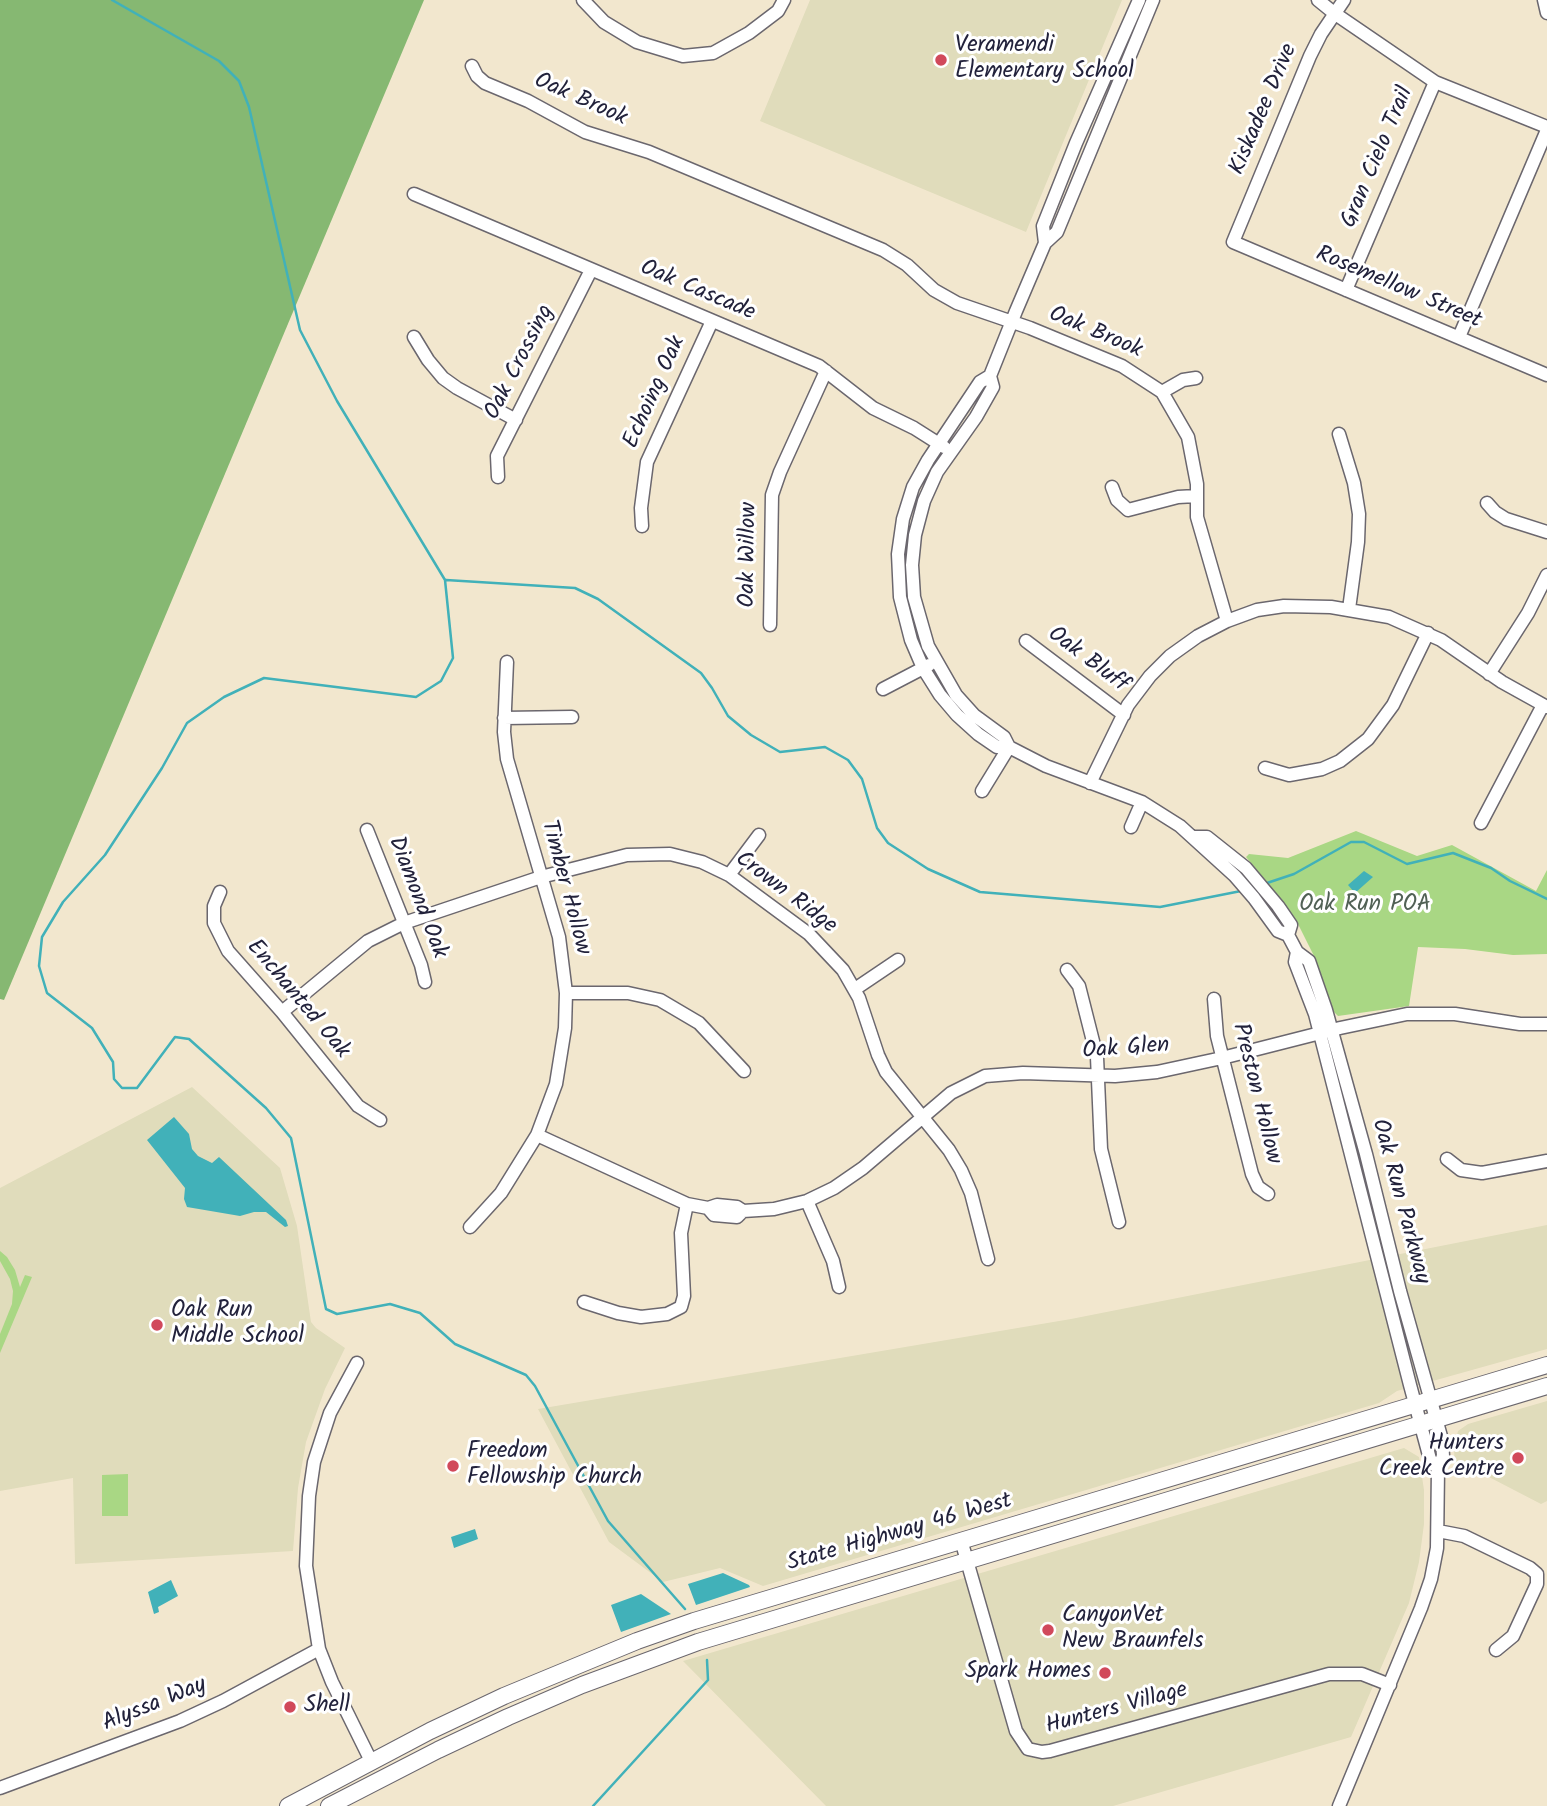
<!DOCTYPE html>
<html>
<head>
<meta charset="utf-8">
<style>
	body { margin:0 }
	canvas { display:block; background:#f2e7ce }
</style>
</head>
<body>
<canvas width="1547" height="1806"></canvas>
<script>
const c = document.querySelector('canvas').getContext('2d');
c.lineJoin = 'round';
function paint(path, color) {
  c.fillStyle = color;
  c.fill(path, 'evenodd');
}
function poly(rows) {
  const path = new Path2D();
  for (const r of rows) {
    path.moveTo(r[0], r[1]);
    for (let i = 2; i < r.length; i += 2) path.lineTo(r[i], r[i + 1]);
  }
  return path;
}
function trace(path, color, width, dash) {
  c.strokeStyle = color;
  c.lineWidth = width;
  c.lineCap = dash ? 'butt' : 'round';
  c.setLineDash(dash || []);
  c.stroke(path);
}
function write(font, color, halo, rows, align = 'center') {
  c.font = font + ' Kalam,sans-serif';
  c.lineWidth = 6;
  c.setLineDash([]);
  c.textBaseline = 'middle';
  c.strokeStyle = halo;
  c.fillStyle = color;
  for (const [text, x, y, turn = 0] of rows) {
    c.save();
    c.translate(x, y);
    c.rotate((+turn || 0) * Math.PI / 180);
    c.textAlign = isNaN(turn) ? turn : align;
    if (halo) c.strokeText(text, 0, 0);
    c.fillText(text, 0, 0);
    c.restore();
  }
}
const built = poly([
	[810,0,1122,0,1026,232,760,121],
	[192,1087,280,1168,297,1226,311,1322,316,1328,345,1348,325,1389,306,1442,298,1488,293,1551,75,1564,73,1478,0,1491,0,1188],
	[1547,1225,1547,1349,1397,1391,1379,1403,763,1586,720,1568,663,1582,609,1542,538,1409,1071,1319],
	[1547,1401,1547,1501,1541,1504,1487,1476,1455,1471,1454,1447,1458,1431,1468,1424],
	[1404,1448,1419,1457,1424,1490,1424,1524,1419,1562,1409,1603,1351,1737,1113,1806,826,1806,683,1661]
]);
const green = poly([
	[1356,831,1417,856,1452,845,1536,891,1547,870,1547,954,1513,955,1465,949,1418,947,1409,1006,1338,1016,1334,1012,1315,958,1297,922,1282,900,1246,857,1249,854,1288,858],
	[0,1251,7,1257,15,1270,20,1287,25,1275,32,1277,0,1353,0,1334,12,1304,13,1291,10,1279,0,1261],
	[128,1474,128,1516,102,1516,102,1475]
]);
const forest = poly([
	[0,0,424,0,4,1000,0,999]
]);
const water = poly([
	[1364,871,1373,877,1355,893,1348,885],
	[174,1117,189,1134,192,1149,198,1156,212,1163,219,1157,286,1220,288,1226,285,1227,266,1212,254,1212,240,1216,187,1207,184,1199,185,1188,147,1140],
	[475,1529,478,1539,454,1548,451,1537],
	[723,1573,749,1585,750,1587,696,1605,688,1584],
	[171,1580,178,1596,158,1607,159,1612,154,1614,148,1592],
	[641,1594,671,1614,621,1632,611,1605]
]);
const stream = poly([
	[112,0,219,61,239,81,249,107,300,330,337,401,445,580,453,658,441,681,416,697,264,678,224,697,187,723,162,768,105,855,63,902,42,937,39,966,47,993,92,1028,113,1062,114,1079,122,1088,137,1088,175,1037,189,1039,266,1108,291,1138,326,1309,337,1314,390,1304,420,1313,455,1344,526,1375,535,1386,608,1521,685,1609],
	[446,580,575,588,598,599,701,673,712,688,728,716,751,735,780,752,825,747,848,760,862,779,877,828,888,843,928,869,980,892,1160,907,1241,891],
	[1264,884,1294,874,1351,842,1364,842,1407,864,1453,853,1491,868,1510,881,1547,899],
	[593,1806,708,1680,707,1660]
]);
const minor = poly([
	[583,0,604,22,637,42,683,56,713,53,749,33,778,11,784,0],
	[1318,0,1334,13,1435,82,1547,127],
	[1344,0,1321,34,1310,56,1233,242,1547,375],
	[1544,0,1547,13],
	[472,66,477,76,485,83,528,101,585,132,649,152,883,250,907,265,934,290,957,303,1030,328,1122,366,1162,392,1188,437,1197,484,1197,517,1227,621],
	[414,194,819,366,873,408,914,428,944,447],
	[1045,243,1043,226,1076,143,1139,0],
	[1346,290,1435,82],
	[414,337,428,360,443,378,457,388,516,420],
	[1459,337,1547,130],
	[990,376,980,382,928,460,913,487,903,519,898,554,900,597,911,640,923,668,940,695,957,715,978,734,997,747,1009,747,1046,766,1142,802,1180,826,1235,876,1254,898,1278,931,1288,935],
	[1162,392,1183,380,1196,378],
	[1339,434,1354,483,1359,514,1358,542,1349,609],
	[498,477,497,456,591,270],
	[1112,487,1117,500,1128,510,1178,497,1196,496],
	[1487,503,1495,512,1506,519,1547,532],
	[642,526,641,508,647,462,712,321],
	[770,625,772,495,780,472,826,371],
	[1026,641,1124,715],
	[1489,674,1528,613,1547,575],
	[883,689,929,665],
	[504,718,572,717],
	[1009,747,1004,737,974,715,956,695,928,646,914,597,912,565,915,535,924,501,937,472,976,417,993,387,990,376,1016,311,1045,243,1057,232,1153,0],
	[1265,768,1289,775,1322,769,1340,761,1368,739,1393,705,1428,633],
	[1090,783,1128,705,1150,676,1170,656,1198,636,1227,621,1257,610,1284,606,1331,607,1389,617,1441,640,1502,682,1547,707],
	[982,791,1009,747],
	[1481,823,1543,705],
	[1131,827,1142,802],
	[367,830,421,965,425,982],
	[1195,837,1207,837,1246,868,1278,906,1291,925,1288,935,1297,952,1309,961,1326,1010,1366,1154,1400,1291,1442,1440,1443,1456,1438,1469,1437,1548,1431,1579,1421,1608,1339,1806],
	[729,875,759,835],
	[220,892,214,906,214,923,228,951,282,1012,358,1106,380,1120],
	[1297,952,1295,962,1315,1014,1410,1385,1430,1459,1438,1469],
	[1067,970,1079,986,1097,1057,1101,1149,1119,1222],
	[855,989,898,960],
	[566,993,628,993,660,1000,699,1023,744,1071],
	[1214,999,1217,1036,1252,1174,1258,1187,1268,1194],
	[282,1012,368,941,404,923,541,877,627,855,670,854,702,862,729,875,809,934,843,970,859,998,878,1055,886,1072,949,1150,961,1170,971,1193,988,1259],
	[537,1135,687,1204,708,1208,717,1205,737,1207,743,1211,774,1209,807,1201,834,1188,863,1168,951,1093,985,1076,1023,1073,1115,1076,1157,1072,1222,1058,1340,1028,1407,1014,1455,1014,1520,1024,1547,1024],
	[1447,1159,1461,1170,1482,1173,1547,1161],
	[807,1201,833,1261,839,1287],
	[708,1208,714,1215,737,1217,743,1211],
	[470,1227,501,1193,537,1135,556,1084,565,1028,566,993,559,937,507,759,504,732,507,662],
	[584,1302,618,1313,641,1317,667,1314,681,1307,684,1296,681,1233,687,1204],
	[357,1363,330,1413,314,1462,309,1496,306,1566,319,1649,332,1682,371,1761],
	[1438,1531,1464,1536,1530,1568,1537,1574,1537,1584,1513,1636,1496,1650],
	[961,1540,1016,1731,1028,1749,1042,1752,1050,1751,1329,1674,1362,1674,1390,1685],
	[0,1788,180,1721,223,1701,319,1649]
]);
const major = poly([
	[288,1806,430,1731,504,1696,637,1641,694,1621,1547,1365],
	[329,1806,438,1750,508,1717,582,1685,698,1642,1547,1386]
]);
const markers = [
	[941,60,7,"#d1495b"],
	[157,1325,7,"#d1495b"],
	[1518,1458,7,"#d1495b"],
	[453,1466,7,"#d1495b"],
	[1048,1630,7,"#d1495b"],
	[1105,1673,7,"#d1495b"],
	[290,1707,7,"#d1495b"]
];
const poiNames = [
	["Veramendi",955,47],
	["Elementary School",955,73],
	["Oak Run",171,1312],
	["Middle School",171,1338],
	["Hunters",1504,1445,"right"],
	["Creek Centre",1504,1471,"right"],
	["Freedom",467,1453],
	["Fellowship Church",467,1479],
	["CanyonVet",1062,1617],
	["New Braunfels",1062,1643],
	["Spark Homes",1091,1673,"right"],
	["Shell",304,1707]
];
const streetNames = [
	["Oak Brook",580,101,24],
	["Kiskadee Drive",1265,110,-67],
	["Gran Cielo Trail",1379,158,-67],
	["Rosemellow Street",1398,289,23],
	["Oak Cascade",697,292,23],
	["Oak Brook",1095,334,23],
	["Oak Crossing",521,363,-63],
	["Echoing Oak",656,393,-66],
	["Oak Willow",750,555,-89],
	["Oak Bluff",1087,661,37],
	["Timber Hollow",564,888,75],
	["Crown Ridge",785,894,37],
	["Diamond Oak",416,898,69],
	["Enchanted Oak",297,1000,50],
	["Oak Glen",1126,1050,-4],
	["Preston Hollow",1255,1094,76],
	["Oak Run Parkway",1399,1202,75],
	["State Highway 46 West",900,1534,-16],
	["Alyssa Way",155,1706,-22],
	["Hunters Village",1117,1710,-15]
];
const parkNames = [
	["Oak Run POA",1365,906]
];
paint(built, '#e0dcbb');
paint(green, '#a9d784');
paint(forest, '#86b872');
paint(water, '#41b1b9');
trace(stream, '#41b1b9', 2.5);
trace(minor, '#6b676e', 15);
trace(major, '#6b676e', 18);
trace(minor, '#fff', 12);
trace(major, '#fff', 16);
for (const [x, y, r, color] of markers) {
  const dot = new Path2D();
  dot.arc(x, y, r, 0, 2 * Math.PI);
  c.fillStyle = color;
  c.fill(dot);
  trace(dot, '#fff', 2.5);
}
write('23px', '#22223b', '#fff', poiNames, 'left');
write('23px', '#22223b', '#fff', streetNames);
write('23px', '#516155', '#fff', parkNames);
</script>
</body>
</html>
